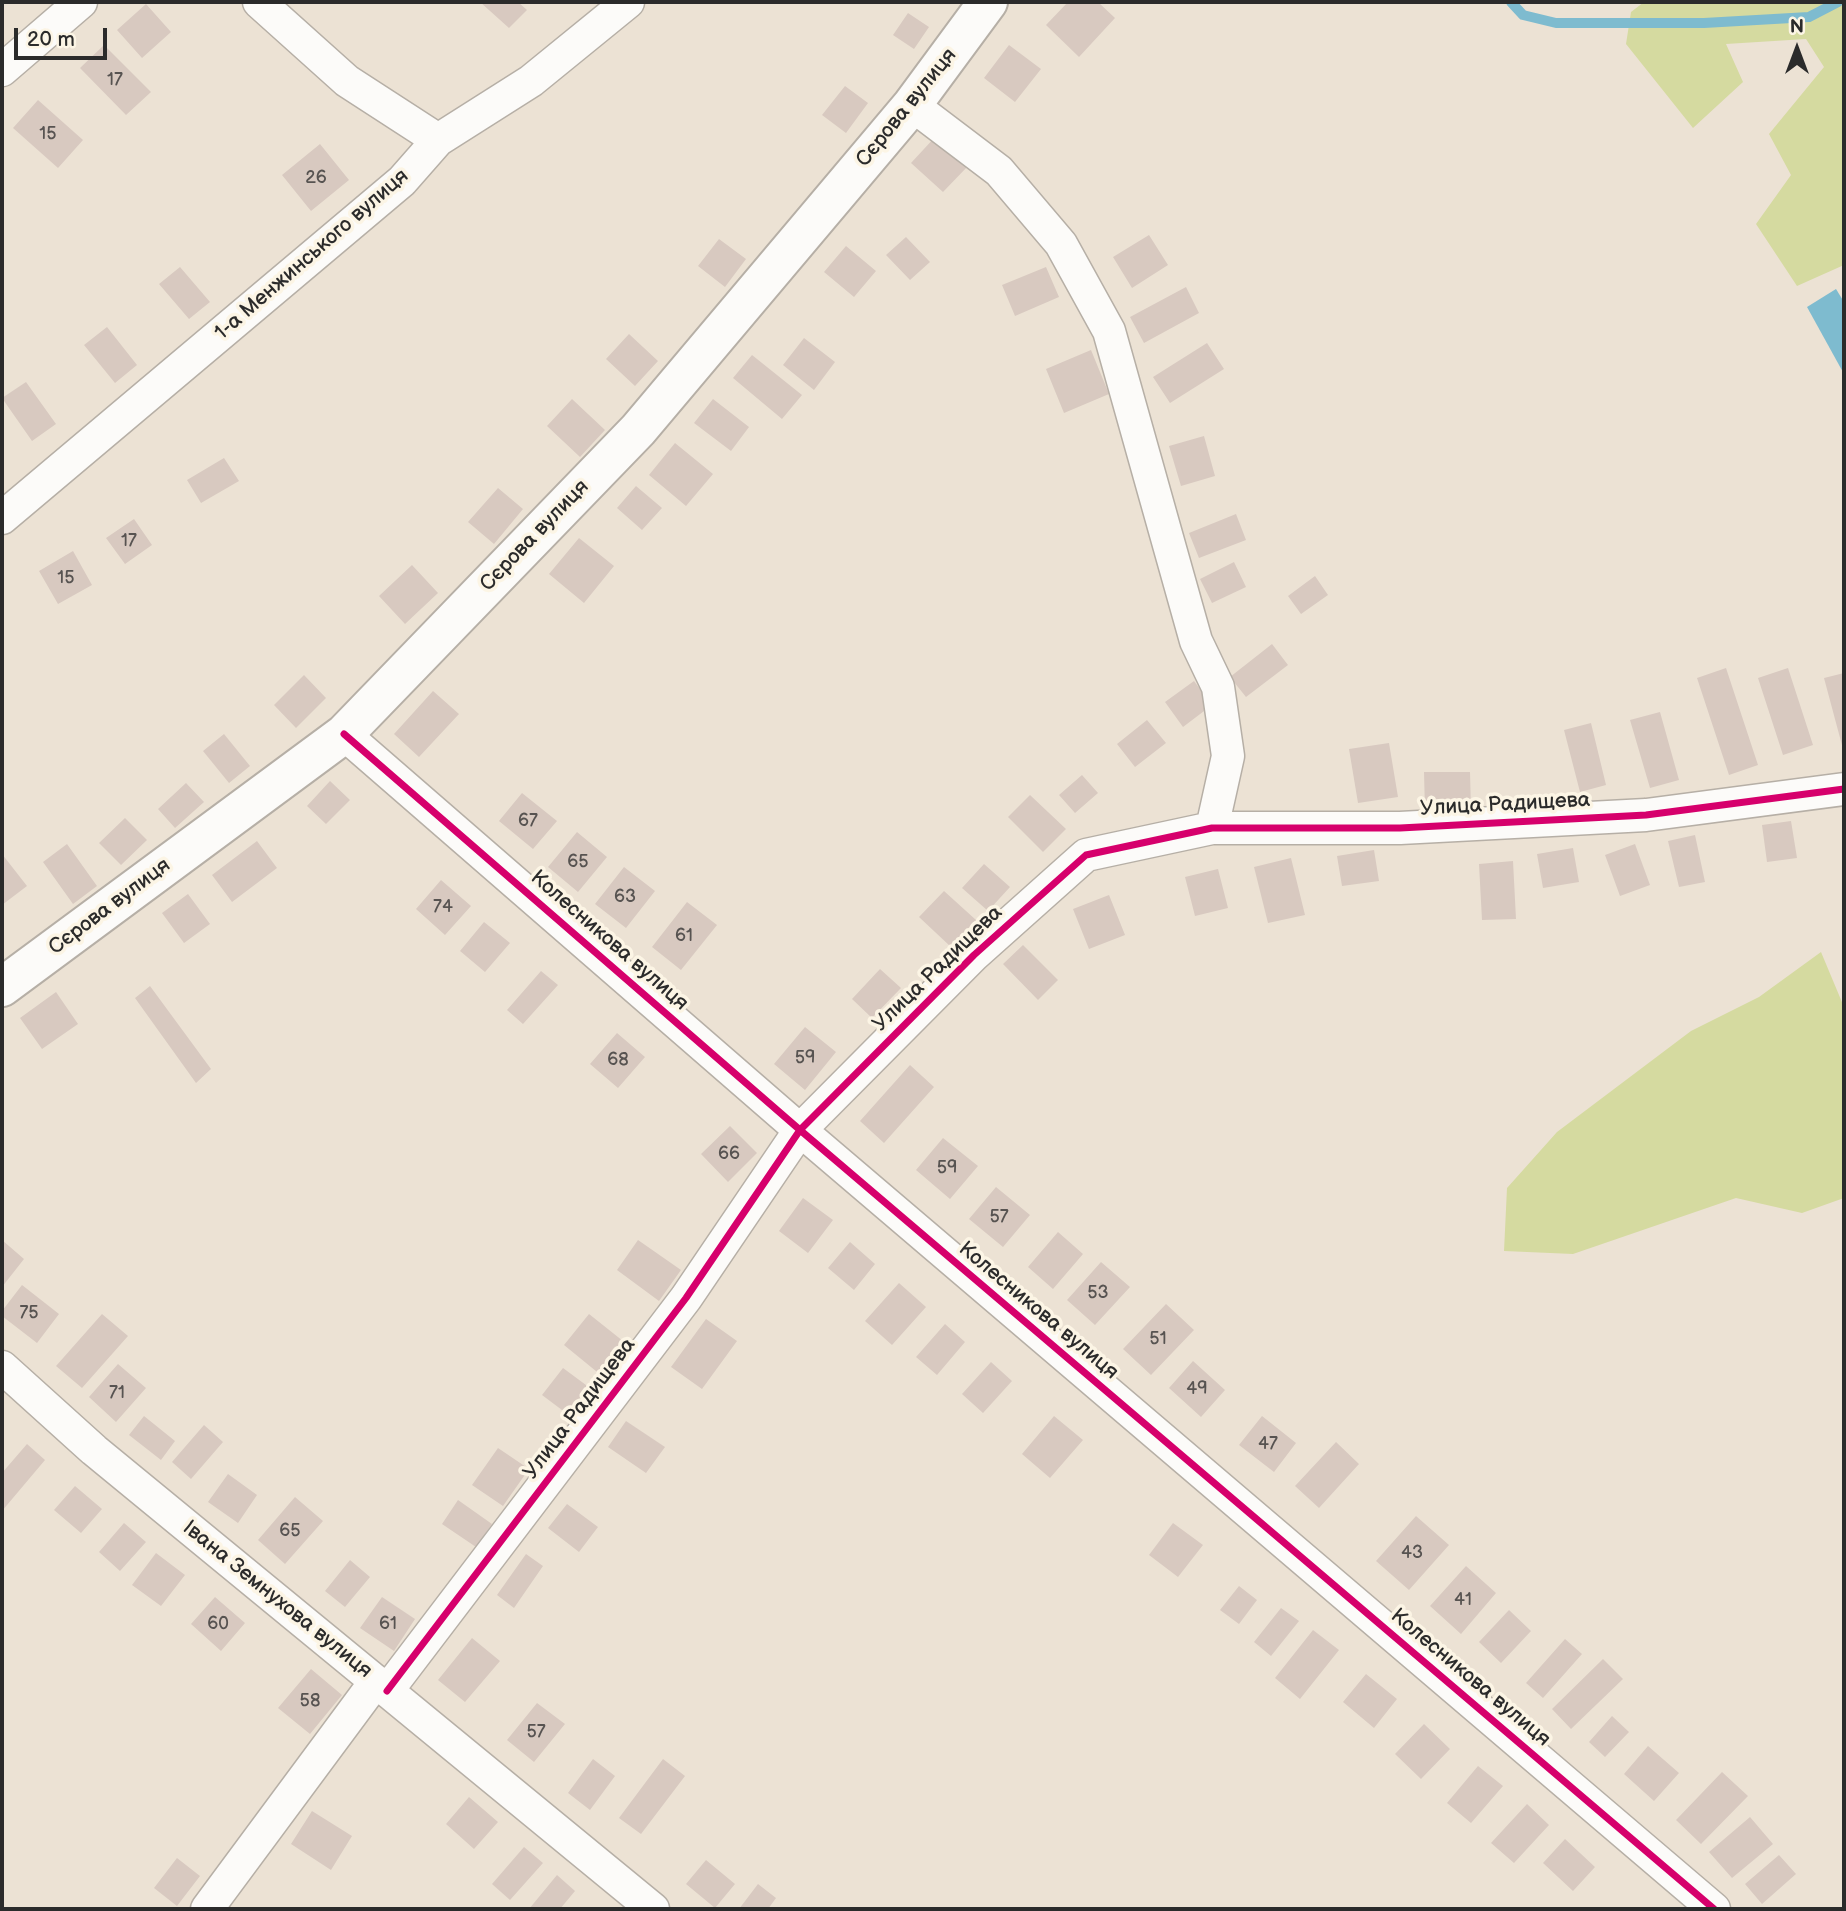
<!DOCTYPE html>
<html>
<head>
<meta charset="utf-8">
<style>
	body { margin:0 }
	#map { position:relative; width:1846px; height:1911px; overflow:hidden; background:#ece2d4; font-family:"Balsamiq Sans",sans-serif }
	canvas { display:block }
	.frame { position:absolute; inset:0; border:4px solid #2b2b2b; pointer-events:none }
	.north { position:absolute; left:1762px; top:14px; width:70px; height:70px; -webkit-text-stroke:5px #fcf5e5; paint-order:stroke; rotate:0deg; font-size:19px; font-weight:700; line-height:28px; text-align:center; color:#2b2b2b }
	.north::after { content:''; display:block; margin:auto; width:24px; height:32px; background:#2b2b2b; clip-path:polygon(50% 0,100% 100%,50% 72%,0 100%) }
	.scale { position:absolute; left:14px; top:28px; width:93px; height:32px; box-sizing:border-box; border:4px solid #2b2b2b; border-top:0; padding-left:9px; font-size:21px; line-height:24px; white-space:nowrap; color:#2b2b2b; -webkit-text-stroke:5px #fcf5e5; paint-order:stroke }
</style>
</head>
<body>
<div id="map">
<canvas width="1846" height="1911"></canvas>
<div class="frame"></div>
<div class="north">N</div>
<div class="scale">20 m</div>
</div>
<script>
const c = document.querySelector('canvas').getContext('2d');
c.lineJoin = 'round';
function paint(path, color) {
  c.fillStyle = color;
  c.fill(path, 'evenodd');
}
function poly(rows) {
  const path = new Path2D();
  for (const r of rows) {
    path.moveTo(r[0], r[1]);
    for (let i = 2; i < r.length; i += 2) path.lineTo(r[i], r[i + 1]);
  }
  return path;
}
function trace(path, color, width, dash) {
  c.strokeStyle = color;
  c.lineWidth = width;
  c.lineCap = dash ? 'butt' : 'round';
  c.setLineDash(dash || []);
  c.stroke(path);
}
function write(font, color, halo, rows, align = 'center') {
  c.font = font + ' "Balsamiq Sans",sans-serif';
  c.lineWidth = 7;
  c.setLineDash([]);
  c.textBaseline = 'middle';
  c.strokeStyle = halo;
  c.fillStyle = color;
  for (const [text, x, y, turn = 0] of rows) {
    c.save();
    c.translate(x, y);
    c.rotate((+turn || 0) * Math.PI / 180);
    c.textAlign = isNaN(turn) ? turn : align;
    if (halo) c.strokeText(text, 0, 0);
    c.fillText(text, 0, 0);
    c.restore();
  }
}
const green = poly([
	[1644,2,1844,2,1844,265,1797,286,1756,224,1791,175,1769,134,1824,67,1806,39,1726,44,1743,82,1693,128,1626,44,1631,12],
	[1821,952,1844,1007,1844,1198,1802,1213,1736,1198,1573,1254,1504,1251,1507,1188,1557,1132,1691,1031,1759,997]
]);
const water = poly([
	[1836,289,1844,302,1844,374,1807,307]
]);
const stream = poly([
	[1511,2,1523,15,1556,23,1704,23,1809,17,1838,2]
]);
const building = poly([
	[480,2,518,2,527,10,509,28],
	[1068,2,1098,2,1115,18,1079,57,1046,25],
	[146,4,171,32,142,58,117,30],
	[908,13,929,27,914,49,893,35],
	[104,45,151,92,126,115,80,68],
	[1009,45,1041,69,1015,102,984,78],
	[845,86,868,103,846,133,822,115],
	[38,100,83,140,58,168,13,128],
	[936,136,968,166,943,192,911,163],
	[320,144,349,180,311,211,282,175],
	[1149,235,1168,265,1132,288,1113,257],
	[906,237,930,262,910,280,886,255],
	[719,239,746,259,725,287,698,266],
	[846,246,876,271,854,297,824,272],
	[180,267,210,302,189,319,159,284],
	[1046,267,1059,297,1015,316,1002,285],
	[1186,287,1199,313,1144,343,1130,317],
	[107,327,137,365,115,383,84,345],
	[629,334,658,361,635,386,606,359],
	[804,338,835,362,814,390,783,365],
	[1207,343,1224,369,1170,403,1153,377],
	[1091,350,1109,394,1064,413,1046,369],
	[752,355,802,395,782,419,733,378],
	[26,382,56,424,32,441,2,398],
	[572,399,605,430,580,457,547,426],
	[713,399,749,427,731,451,694,423],
	[1204,436,1215,476,1181,486,1169,446],
	[675,443,713,474,686,506,649,475],
	[224,458,239,481,201,503,187,480],
	[636,486,662,508,642,530,617,508],
	[498,488,523,509,494,544,468,522],
	[1236,514,1246,540,1199,558,1189,533],
	[134,519,152,545,125,564,106,538],
	[579,538,614,566,584,603,549,574],
	[73,551,92,585,58,604,39,571],
	[1234,562,1246,587,1212,603,1200,579],
	[412,565,438,593,405,624,379,596],
	[1315,576,1328,595,1301,614,1288,596],
	[1272,644,1288,665,1246,697,1230,677],
	[1726,668,1758,765,1729,775,1697,678],
	[1788,668,1813,745,1783,755,1758,678],
	[1844,673,1844,749,1843,749,1824,678],
	[304,675,326,698,296,728,274,705],
	[1194,681,1212,705,1183,727,1165,702],
	[433,691,459,714,419,757,394,734],
	[1660,712,1679,780,1650,788,1630,720],
	[1147,720,1166,743,1135,767,1117,744],
	[1591,723,1606,785,1580,792,1564,730],
	[224,734,250,766,229,783,203,751],
	[1389,743,1398,797,1358,803,1349,749],
	[1424,772,1470,772,1471,811,1425,811],
	[1082,775,1098,793,1075,813,1059,795],
	[330,781,350,800,326,824,307,806],
	[186,783,204,802,175,828,158,809],
	[522,793,557,821,533,849,499,821],
	[1030,795,1066,829,1043,852,1008,817],
	[125,818,147,840,121,865,99,843],
	[1791,821,1797,858,1767,862,1762,825],
	[577,832,607,857,578,892,548,867],
	[1695,835,1705,882,1679,887,1668,841],
	[257,841,277,868,232,902,212,875],
	[67,844,97,886,73,904,43,862],
	[1635,844,1650,885,1620,896,1605,855],
	[1573,848,1579,882,1543,888,1537,854],
	[1374,850,1379,881,1342,886,1337,856],
	[2,854,27,886,2,905],
	[1291,858,1305,915,1268,923,1254,867],
	[1513,861,1516,919,1482,920,1479,864],
	[984,864,1010,887,988,911,962,888],
	[624,867,655,891,626,928,595,904],
	[1218,869,1228,908,1195,916,1185,877],
	[441,880,471,906,445,935,416,909],
	[944,891,976,920,951,947,919,917],
	[188,894,210,924,184,943,162,913],
	[1109,895,1125,935,1089,949,1073,909],
	[687,902,717,925,681,970,652,947],
	[484,922,510,943,485,972,460,951],
	[1023,945,1058,980,1038,1000,1003,964],
	[880,969,901,988,872,1018,852,999],
	[541,971,558,985,523,1024,507,1010],
	[150,986,211,1069,196,1083,135,998],
	[56,992,78,1024,42,1049,20,1018],
	[805,1027,836,1052,805,1090,774,1064],
	[617,1033,645,1057,618,1088,590,1064],
	[910,1065,934,1087,884,1143,860,1121],
	[730,1126,757,1153,728,1182,701,1154],
	[943,1138,978,1166,950,1199,916,1170],
	[996,1187,1030,1215,1003,1247,969,1219],
	[803,1198,833,1220,808,1253,779,1231],
	[1058,1232,1083,1254,1053,1289,1028,1267],
	[2,1240,24,1259,2,1287],
	[638,1240,681,1270,659,1301,617,1270],
	[850,1242,875,1264,854,1290,828,1268],
	[1101,1262,1130,1287,1095,1325,1067,1300],
	[899,1283,926,1307,892,1345,865,1321],
	[22,1285,59,1314,37,1343,2,1316,2,1311],
	[1166,1304,1194,1330,1151,1375,1123,1349],
	[102,1314,128,1336,82,1388,56,1366],
	[589,1314,628,1345,602,1376,564,1345],
	[706,1319,737,1341,702,1389,671,1367],
	[945,1324,965,1342,937,1375,916,1357],
	[1193,1361,1225,1390,1201,1417,1169,1388],
	[991,1362,1012,1381,983,1413,962,1394],
	[118,1364,146,1388,116,1422,89,1397],
	[563,1368,590,1388,570,1416,542,1395],
	[144,1416,175,1441,161,1460,129,1435],
	[1054,1416,1083,1440,1050,1478,1022,1454],
	[1262,1416,1296,1443,1274,1472,1239,1445],
	[626,1421,665,1447,646,1473,608,1447],
	[204,1425,223,1442,191,1479,172,1462],
	[1336,1442,1359,1464,1319,1508,1295,1486],
	[27,1444,45,1460,2,1511,2,1473],
	[498,1448,529,1469,503,1506,472,1485],
	[228,1474,257,1495,238,1523,208,1502],
	[75,1486,102,1509,81,1533,54,1510],
	[295,1497,323,1521,285,1564,258,1540],
	[458,1500,492,1524,476,1547,442,1524],
	[567,1504,598,1527,579,1552,548,1528],
	[1416,1516,1449,1545,1409,1590,1376,1561],
	[124,1523,146,1542,120,1571,99,1552],
	[1173,1523,1203,1545,1178,1577,1149,1555],
	[156,1553,185,1575,161,1606,132,1585],
	[526,1554,543,1566,514,1608,497,1595],
	[350,1560,370,1577,345,1607,325,1591],
	[1466,1566,1496,1593,1461,1634,1430,1606],
	[1239,1586,1257,1600,1239,1624,1220,1610],
	[215,1597,245,1623,221,1651,191,1624],
	[382,1597,415,1619,394,1651,360,1628],
	[1281,1608,1299,1621,1271,1656,1254,1642],
	[1509,1610,1531,1631,1501,1663,1479,1642],
	[1313,1630,1339,1650,1300,1699,1275,1678],
	[472,1638,500,1661,465,1702,438,1680],
	[1565,1639,1582,1654,1543,1698,1526,1683],
	[1603,1659,1623,1679,1571,1729,1552,1709],
	[311,1669,342,1695,310,1734,278,1708],
	[1366,1674,1397,1699,1374,1728,1343,1702],
	[537,1703,565,1724,534,1762,507,1740],
	[1612,1716,1629,1732,1605,1757,1589,1742],
	[1424,1724,1450,1749,1421,1779,1395,1754],
	[1648,1746,1679,1773,1654,1801,1624,1774],
	[593,1759,615,1776,590,1810,568,1793],
	[663,1759,685,1776,641,1834,619,1818],
	[1478,1766,1503,1786,1471,1823,1447,1803],
	[1722,1772,1748,1796,1701,1844,1676,1820],
	[469,1797,498,1822,474,1849,446,1824],
	[1527,1804,1549,1825,1514,1863,1491,1843],
	[312,1811,352,1836,331,1870,291,1844],
	[1750,1817,1773,1844,1732,1878,1709,1852],
	[1565,1839,1595,1867,1573,1891,1543,1863],
	[524,1847,543,1863,510,1900,492,1884],
	[1779,1855,1796,1874,1762,1904,1745,1884],
	[177,1858,200,1876,177,1906,154,1888],
	[706,1860,735,1884,715,1908,686,1884],
	[557,1875,575,1891,560,1909,529,1909],
	[758,1884,776,1898,768,1909,739,1909]
]);
const minor = poly([
	[259,2,347,81,438,140],
	[2,70,81,2],
	[912,105,999,171,1061,244,1109,331,1196,641,1218,687,1228,756,1212,828],
	[2,518,402,181,438,140,531,81,628,2],
	[344,734,800,1130,1714,1909],
	[2,1367,94,1450,653,1909],
	[387,1691,686,1298,800,1130,974,955,1086,855,1212,828,1400,828,1646,815,1844,789],
	[207,1909,376,1681]
]);
const tertiary = poly([
	[2,987,344,734,638,430,912,105,988,2]
]);
const cycleway = poly([
	[344,734,800,1130,1714,1909],
	[387,1691,686,1298,800,1130,974,955,1086,855,1212,828,1400,828,1646,815,1844,789]
]);
const numberNames = [
	["17",115,80],
	["15",48,134],
	["26",316,178],
	["17",129,541],
	["15",66,578],
	["67",528,821],
	["65",578,862],
	["63",625,897],
	["74",443,907],
	["61",684,936],
	["59",805,1058],
	["68",618,1060],
	["66",729,1154],
	["59",947,1168],
	["57",999,1217],
	["53",1098,1293],
	["75",29,1313],
	["51",1158,1339],
	["49",1197,1389],
	["71",117,1393],
	["47",1268,1444],
	["65",290,1531],
	["43",1412,1553],
	["41",1463,1600],
	["60",218,1624],
	["61",388,1624],
	["58",310,1701],
	["57",536,1732]
];
const streetNames = [
	["Сєрова вулиця",907,108,-51],
	["1-а Менжинського вулиця",312,255,-41],
	["Сєрова вулиця",535,536,-46],
	["Улица Радищева",1505,805,-3],
	["Сєрова вулиця",110,907,-37],
	["Колесникова вулиця",609,941,41],
	["Улица Радищева",938,969,-44],
	["Колесникова вулиця",1038,1311,40],
	["Улица Радищева",580,1409,-53],
	["Івана Земнухова вулиця",277,1600,39],
	["Колесникова вулиця",1470,1678,40]
];
paint(green, '#d5daa0');
paint(water, '#7ebbcf');
trace(stream, '#7ebbcf', 10);
paint(building, '#d8c9c0');
trace(minor, '#b6afa6', 35);
trace(tertiary, '#b6afa6', 42);
trace(minor, '#fcfbf9', 32);
trace(tertiary, '#fcfbf9', 38);
trace(cycleway, '#d6006c', 7);
write('18px', '#575351', null, numberNames);
write('21px', '#2b2b2b', '#fcf5e5', streetNames);
</script>
</body>
</html>
